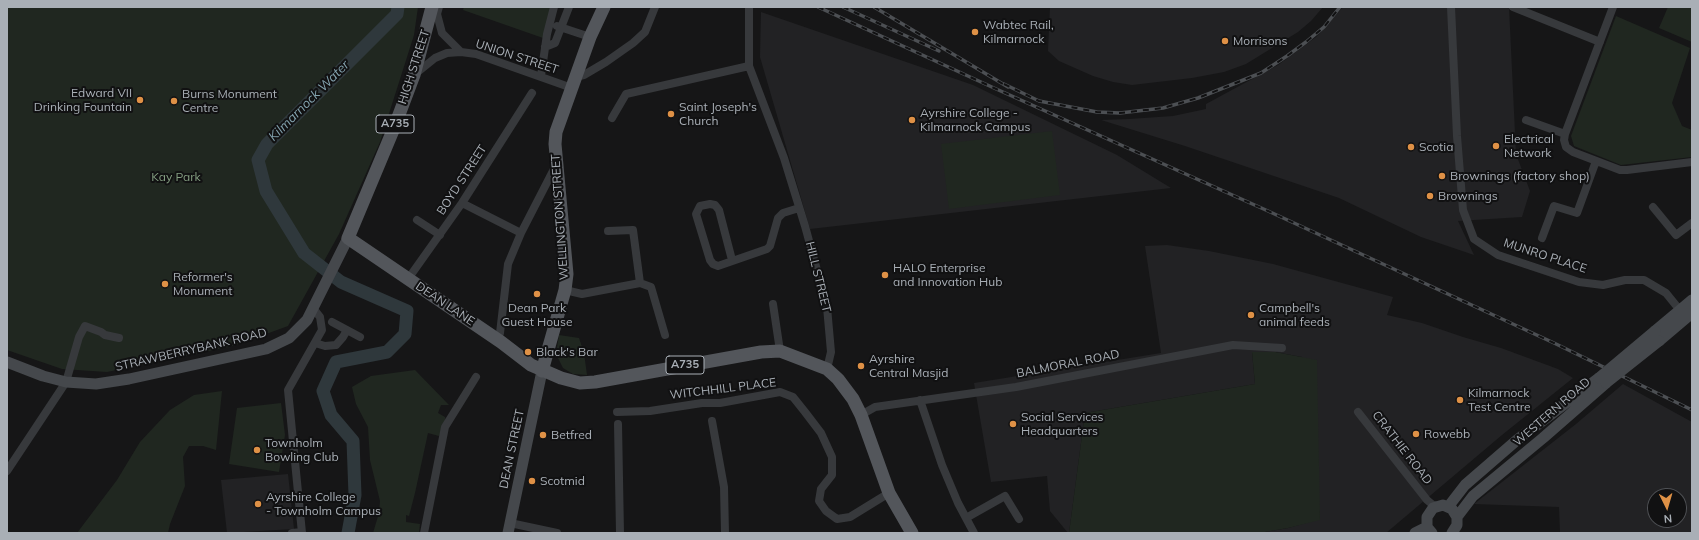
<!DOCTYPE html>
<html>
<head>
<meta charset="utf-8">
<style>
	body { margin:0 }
	#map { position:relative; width:1699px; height:540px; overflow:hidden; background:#161617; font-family:Mulish,sans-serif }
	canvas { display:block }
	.frame { position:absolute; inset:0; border:8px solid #a9afb6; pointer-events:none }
	.north { position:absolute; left:1647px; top:488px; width:40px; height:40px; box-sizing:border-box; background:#111112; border:1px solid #4e5054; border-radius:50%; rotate:175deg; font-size:11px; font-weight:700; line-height:16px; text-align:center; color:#a9afb6 }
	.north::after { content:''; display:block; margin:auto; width:14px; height:18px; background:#df9146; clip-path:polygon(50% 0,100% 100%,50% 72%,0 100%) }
</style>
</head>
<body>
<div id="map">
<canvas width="1699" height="540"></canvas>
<div class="frame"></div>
<div class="north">N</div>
</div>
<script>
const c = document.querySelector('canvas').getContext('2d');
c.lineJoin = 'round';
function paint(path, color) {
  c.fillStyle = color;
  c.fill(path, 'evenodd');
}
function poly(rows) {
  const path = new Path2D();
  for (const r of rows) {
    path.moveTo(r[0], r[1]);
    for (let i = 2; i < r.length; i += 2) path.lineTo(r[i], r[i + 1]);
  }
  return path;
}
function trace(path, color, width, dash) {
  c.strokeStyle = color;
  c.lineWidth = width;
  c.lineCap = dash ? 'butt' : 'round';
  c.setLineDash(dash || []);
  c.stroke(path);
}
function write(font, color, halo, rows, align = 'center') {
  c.font = font + ' Mulish,sans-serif';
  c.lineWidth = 4;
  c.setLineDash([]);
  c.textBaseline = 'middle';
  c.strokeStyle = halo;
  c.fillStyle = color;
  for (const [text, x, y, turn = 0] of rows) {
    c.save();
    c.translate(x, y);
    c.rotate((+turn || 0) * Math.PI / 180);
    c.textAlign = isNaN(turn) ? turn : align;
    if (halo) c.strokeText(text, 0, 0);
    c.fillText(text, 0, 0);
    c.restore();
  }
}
const built = poly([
	[1050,7,1323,7,1311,21,1298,32,1246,64,1224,72,1192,78,1132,85,1113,82,1093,76,1059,61,1048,51],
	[1343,7,1509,7,1516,154,1530,191,1522,217,1458,221,1474,255,1421,237,1339,198,1185,146,1101,120,1129,119,1173,116,1206,109,1206,104,1278,65,1316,37],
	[761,12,973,85,1117,155,1171,188,810,229,760,57],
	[1167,245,1209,251,1273,264,1393,297,1387,315,1422,323,1463,337,1501,348,1558,369,1573,378,1502,435,1386,533,1259,533,1288,528,1320,519,1302,357,1275,352,1252,352,1255,384,1085,413,1069,533,1068,533,1050,511,1047,476,991,482,974,383,1161,353,1145,246],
	[1623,384,1692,422,1692,533,1560,533,1559,507,1474,504,1576,424],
	[1655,496,1679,496,1679,520,1655,520],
	[288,474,294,529,227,533,221,480]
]);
const green = poly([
	[7,7,418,7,414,35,380,142,339,234,288,326,233,346,107,372,62,369,7,350],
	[464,7,553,7,543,38,463,10],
	[1668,7,1692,7,1692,42,1659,28],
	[1616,16,1690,48,1672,103,1682,126,1692,130,1692,157,1621,165,1574,146,1571,136],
	[1052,131,1060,195,949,209,941,144],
	[559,335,579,338,584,353,587,375,573,374,563,368,556,354],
	[1252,352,1275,352,1317,360,1320,520,1288,528,1259,533,1069,533,1085,413,1255,384],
	[415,370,449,405,441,405,438,413,445,417,446,421,439,436,428,433,415,493,409,516,406,515,406,522,420,524,419,533,373,533,379,513,380,501,370,460,368,427,356,404,352,387,371,376],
	[222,391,216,450,203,446,189,446,183,457,185,486,170,524,168,533,77,533,117,480,140,442,170,410,194,395],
	[281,403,285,435,279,472,229,464,237,408]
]);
const river = poly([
	[348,533,355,495,353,441,331,415,323,391,336,362,387,352,405,334,407,311,341,282,304,253,266,191,258,160,267,144,397,14,398,7]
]);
const street = poly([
	[439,7,437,14,442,33,461,52],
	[749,7,749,66,784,158,805,226,827,307,831,352,827,369],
	[1451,7,1457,136,1463,210,1474,239,1498,255,1579,282,1603,285,1625,280,1644,280,1666,293,1683,314],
	[1513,7,1600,42],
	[1613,7,1565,134,1564,140,1566,147,1573,152,1620,170,1627,170,1692,162],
	[557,26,590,37],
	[545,47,555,43,569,7],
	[414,75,435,58,447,53,461,52,476,54,572,88],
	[541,76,547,34,554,7],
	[575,77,584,75,606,62,633,43,645,32,655,7],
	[612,118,626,94,749,66],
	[1526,120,1565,134],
	[462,203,521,233],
	[1653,207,1676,235,1692,223],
	[417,220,440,235],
	[608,231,633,230,640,283],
	[1542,238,1554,206,1577,213,1596,161],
	[732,260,719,210,715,205,710,204,700,206,696,214,710,260,713,264,718,266,767,249,770,246,778,218,783,213,799,208],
	[408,279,462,203,532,93],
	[565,290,582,294,640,283,651,287,665,335],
	[773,304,780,351],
	[332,322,360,337],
	[500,333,508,264,521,233,556,165],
	[315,343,325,346,336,345,343,337,347,330],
	[920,400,942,465,958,503,974,533],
	[617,412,650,411,702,403,720,403,780,392,793,397,805,412,821,433,832,457,832,475,821,489,819,501,826,511,837,519,850,517,889,493],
	[1358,412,1427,500,1433,505,1438,506],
	[861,415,875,407,1016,387,1233,345,1282,348],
	[712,421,724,487,725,533],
	[618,424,620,533],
	[7,471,66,382,79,337,85,326,101,332,105,335,119,338],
	[966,518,1005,496,1019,519],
	[510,523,557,533],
	[292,533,302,532],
	[302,533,288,390,322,330,320,317,313,308],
	[424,533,445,427,476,377]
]);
const secondary = poly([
	[1655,331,1692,300],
	[1659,341,1692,313],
	[7,362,43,376,66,382,96,384,129,379,266,349,289,338,307,320,348,238],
	[1448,507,1465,485,1517,440,1599,378],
	[1457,517,1473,496,1543,438,1606,383],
	[508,533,542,371],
	[1415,533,1427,527],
	[1432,533,1427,527,1427,517,1433,508,1443,505,1452,509,1457,517,1457,525,1452,533]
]);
const primary = poly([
	[432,7,414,75,394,128,348,238,501,342,531,365,561,378,580,383,595,382,761,352,780,351,827,369,838,379,853,399,861,415,889,493,912,533],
	[542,371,565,290,567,274,555,144,556,132,590,37,604,7]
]);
const rail = poly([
	[818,7,994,88,1268,211,1554,343,1692,410],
	[843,7,939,51],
	[874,7,1008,87],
	[1004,84,1039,101,1097,112,1120,113,1163,108,1198,98,1261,73,1287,56,1306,42,1324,27,1340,7]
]);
const secondaryBridge = poly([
	[1599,378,1655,331],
	[1606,383,1659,341]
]);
const markers = [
	[975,32,4,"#df9146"],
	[1225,41,4,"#df9146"],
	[140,100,4,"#df9146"],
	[174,101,4,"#df9146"],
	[671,114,4,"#df9146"],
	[912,120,4,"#df9146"],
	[1496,146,4,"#df9146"],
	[1411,147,4,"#df9146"],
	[1442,176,4,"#df9146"],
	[1430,196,4,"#df9146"],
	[885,275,4,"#df9146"],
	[165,284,4,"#df9146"],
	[537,294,4,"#df9146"],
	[1251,315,4,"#df9146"],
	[528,352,4,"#df9146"],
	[861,366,4,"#df9146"],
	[1460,400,4,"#df9146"],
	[1013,424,4,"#df9146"],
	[1416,434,4,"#df9146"],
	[543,435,4,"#df9146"],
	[257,450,4,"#df9146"],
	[532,481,4,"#df9146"],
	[258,504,4,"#df9146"]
];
const shields = [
	[395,124,38],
	[685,365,38]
];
const shieldNames = [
	["A735",395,124],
	["A735",685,365]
];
const poiNames = [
	["Wabtec Rail,",983,25],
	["Kilmarnock",983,39],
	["Morrisons",1233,41],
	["Edward VII",132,93,"right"],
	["Drinking Fountain",132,107,"right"],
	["Burns Monument",182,94],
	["Centre",182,108],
	["Saint Joseph's",679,107],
	["Church",679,121],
	["Ayrshire College -",920,113],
	["Kilmarnock Campus",920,127],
	["Electrical",1504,139],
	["Network",1504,153],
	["Scotia",1419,147],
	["Brownings (factory shop)",1450,176],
	["Brownings",1438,196],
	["HALO Enterprise",893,268],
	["and Innovation Hub",893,282],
	["Reformer's",173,277],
	["Monument",173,291],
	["Dean Park",537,308,"center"],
	["Guest House",537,322,"center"],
	["Campbell's",1259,308],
	["animal feeds",1259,322],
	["Black's Bar",536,352],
	["Ayrshire",869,359],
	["Central Masjid",869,373],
	["Kilmarnock",1468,393],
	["Test Centre",1468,407],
	["Social Services",1021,417],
	["Headquarters",1021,431],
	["Rowebb",1424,434],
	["Betfred",551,435],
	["Townholm",265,443],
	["Bowling Club",265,457],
	["Scotmid",540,481],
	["Ayrshire College",266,497],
	["- Townholm Campus",266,511]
];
const streetNames = [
	["UNION STREET",517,57,18],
	["HIGH STREET",414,67,-72],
	["BOYD STREET",462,180,-57],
	["WELLINGTON STREET",560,217,-94],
	["MUNRO PLACE",1545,256,18],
	["HILL STREET",818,277,76],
	["DEAN LANE",445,304,34],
	["STRAWBERRYBANK ROAD",191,350,-13],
	["BALMORAL ROAD",1068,364,-11],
	["WITCHHILL PLACE",723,389,-7],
	["WESTERN ROAD",1552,412,-41],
	["CRATHIE ROAD",1402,448,52],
	["DEAN STREET",512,449,-78]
];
const parkNames = [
	["Kay Park",176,177]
];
const waterNames = [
	["Kilmarnock Water",309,101,-45]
];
paint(built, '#222224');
paint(green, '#202720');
trace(river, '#2f383c', 13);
trace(street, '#37393c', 8);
trace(secondary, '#45484c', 11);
trace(primary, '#53565b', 13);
trace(rail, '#4c4f53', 3.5);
trace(rail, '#111112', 2, [6]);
trace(secondaryBridge, '#45484c', 11);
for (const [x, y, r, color] of markers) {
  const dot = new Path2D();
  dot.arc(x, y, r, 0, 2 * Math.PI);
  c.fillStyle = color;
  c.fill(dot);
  trace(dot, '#111112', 1.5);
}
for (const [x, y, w] of shields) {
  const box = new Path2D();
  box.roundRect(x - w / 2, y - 9, w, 18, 3);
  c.fillStyle = '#111112';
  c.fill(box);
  trace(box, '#a9afb6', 1);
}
write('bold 11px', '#a9afb6', null, shieldNames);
write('12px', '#a9afb6', '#111112', poiNames, 'left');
write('12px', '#a9afb6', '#111112', streetNames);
write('12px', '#859f82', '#111112', parkNames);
write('italic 13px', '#83a1ad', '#111112', waterNames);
</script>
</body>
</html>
